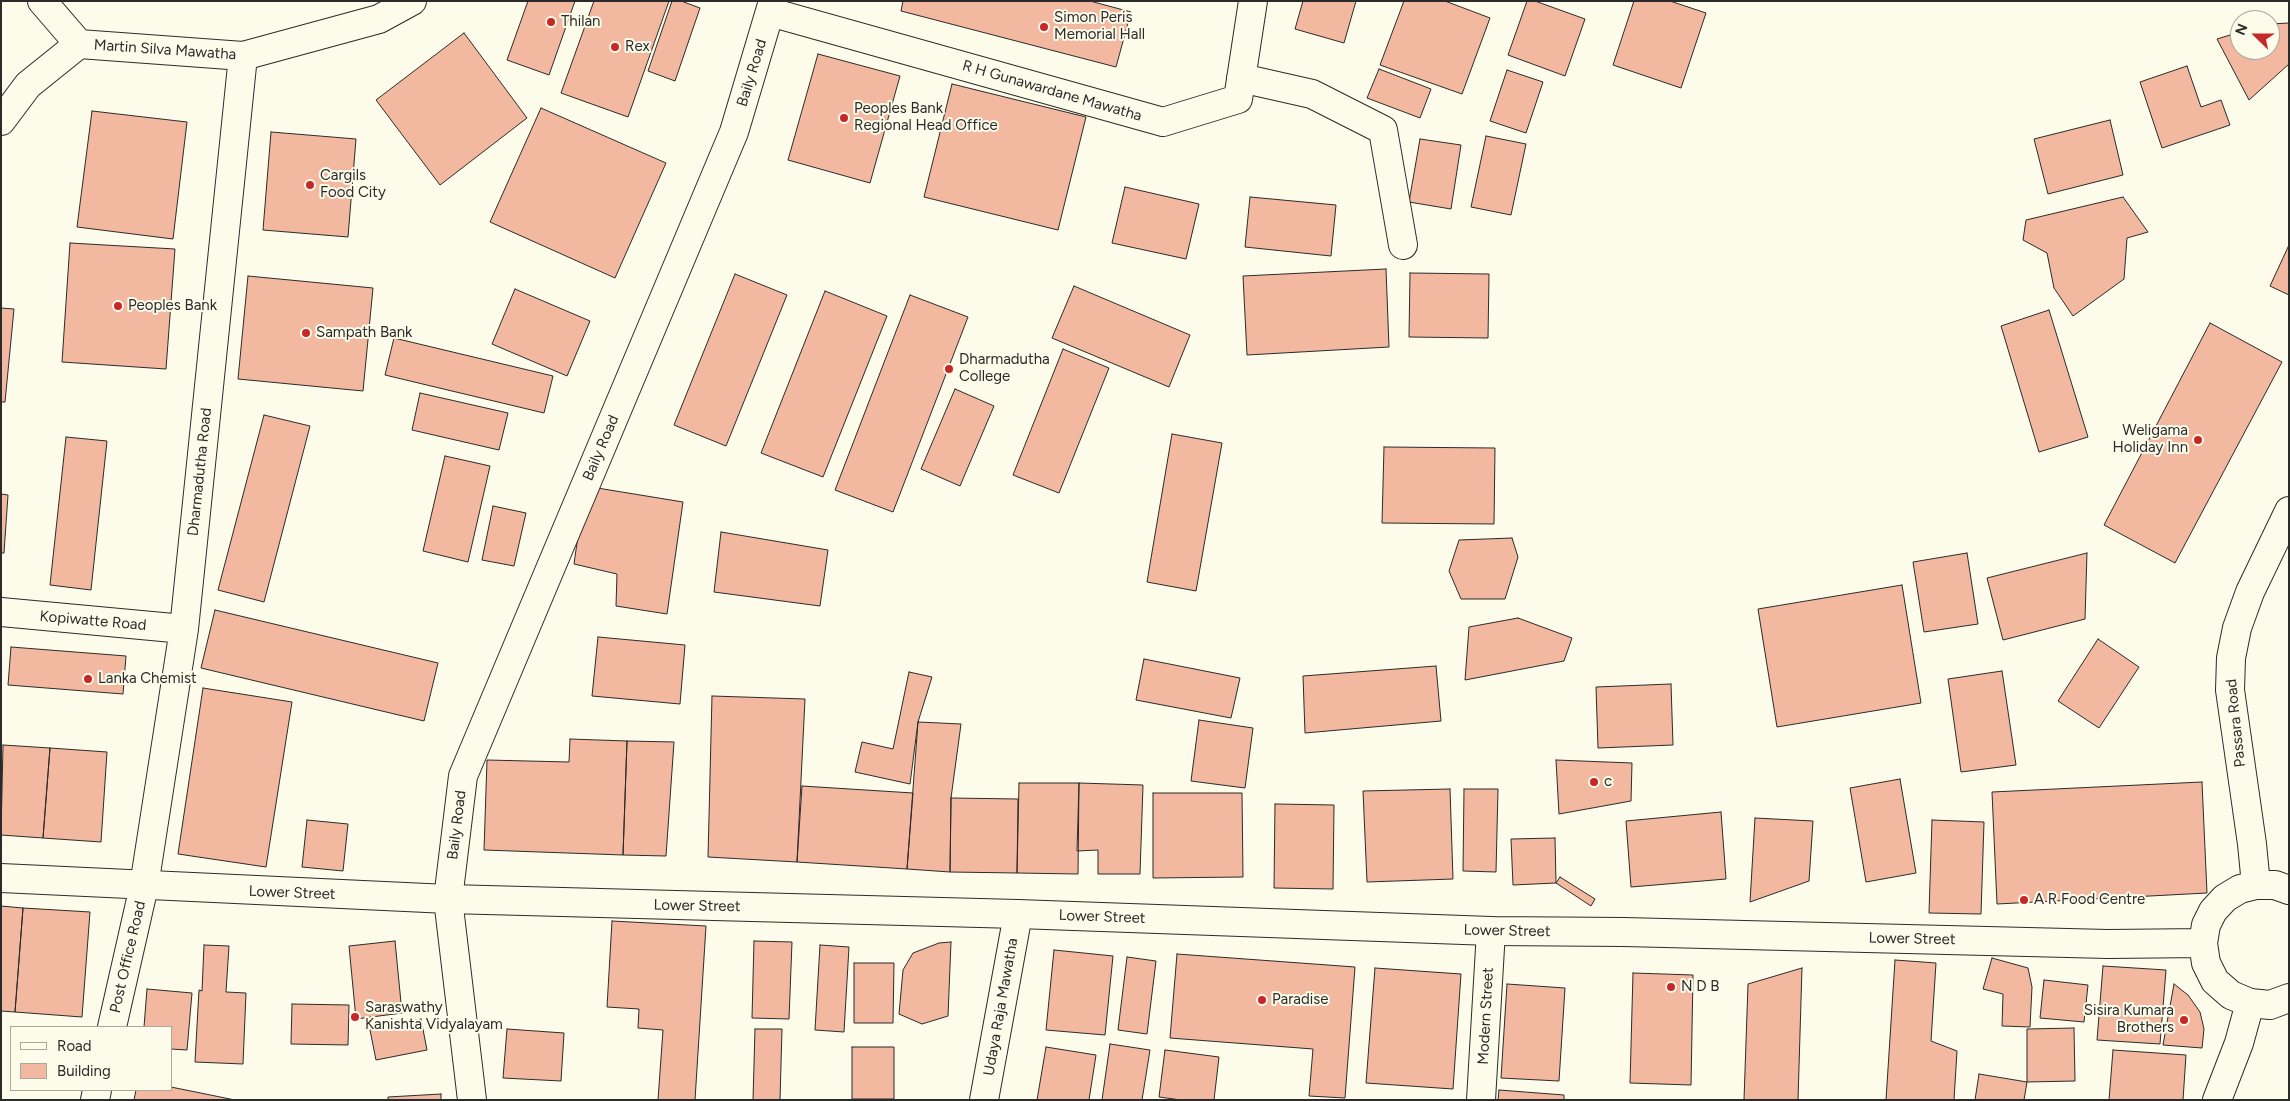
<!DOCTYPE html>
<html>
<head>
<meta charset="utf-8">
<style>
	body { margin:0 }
	#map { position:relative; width:2290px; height:1101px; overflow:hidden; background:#fdfbea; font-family:Figtree,sans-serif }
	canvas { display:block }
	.frame { position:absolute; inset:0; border:2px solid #2b2b2b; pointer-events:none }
	.legend { position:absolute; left:10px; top:1026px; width:162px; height:65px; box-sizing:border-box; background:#fdfbea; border:1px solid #a9a89e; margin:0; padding:6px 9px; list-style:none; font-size:15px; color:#2b2b2b }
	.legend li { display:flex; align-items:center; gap:10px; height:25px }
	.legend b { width:25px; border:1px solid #a9a89e }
	.north { position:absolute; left:2230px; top:10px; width:50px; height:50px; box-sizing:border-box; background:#fdfbea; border:1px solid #a9a89e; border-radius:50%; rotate:292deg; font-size:14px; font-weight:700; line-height:20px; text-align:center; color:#2b2b2b }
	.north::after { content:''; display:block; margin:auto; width:18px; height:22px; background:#c62828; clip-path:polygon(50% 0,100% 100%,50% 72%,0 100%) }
</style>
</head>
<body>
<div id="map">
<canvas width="2290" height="1101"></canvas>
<div class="frame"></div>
<ul class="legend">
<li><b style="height:6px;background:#fdfbea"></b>Road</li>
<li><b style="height:14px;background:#f2b8a0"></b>Building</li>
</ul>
<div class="north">N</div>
</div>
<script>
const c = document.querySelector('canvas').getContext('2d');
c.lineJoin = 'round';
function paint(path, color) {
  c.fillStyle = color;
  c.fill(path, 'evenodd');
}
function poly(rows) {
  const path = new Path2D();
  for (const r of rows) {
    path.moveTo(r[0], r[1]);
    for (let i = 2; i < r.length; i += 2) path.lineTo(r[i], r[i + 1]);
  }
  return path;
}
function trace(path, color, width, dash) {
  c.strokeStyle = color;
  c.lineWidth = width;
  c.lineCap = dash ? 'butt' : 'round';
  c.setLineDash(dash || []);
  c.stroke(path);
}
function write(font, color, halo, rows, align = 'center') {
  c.font = font + ' Figtree,sans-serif';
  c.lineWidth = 4;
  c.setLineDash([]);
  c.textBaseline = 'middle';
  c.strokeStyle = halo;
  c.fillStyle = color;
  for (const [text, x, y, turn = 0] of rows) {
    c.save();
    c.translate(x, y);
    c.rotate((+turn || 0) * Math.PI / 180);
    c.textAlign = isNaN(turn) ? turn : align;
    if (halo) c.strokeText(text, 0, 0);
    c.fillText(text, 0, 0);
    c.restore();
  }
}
const building = poly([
	[528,1,575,1,549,75,507,60,528,1],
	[594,1,669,1,628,117,561,93,594,1],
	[672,1,681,1,700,8,675,81,648,71,672,1],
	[903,1,1090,1,1131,12,1116,67,901,11,903,1],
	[1303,1,1356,1,1344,43,1295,29,1303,1],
	[1404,1,1445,1,1490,18,1462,94,1380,65,1404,1],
	[1527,1,1535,1,1585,19,1565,76,1508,55,1527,1],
	[1634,1,1670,1,1706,13,1681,88,1613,65,1634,1],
	[2289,23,2289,64,2249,100,2217,39,2240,32,2240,50,2270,50,2270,24,2289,23],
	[464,33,527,118,440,185,376,100,464,33],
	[818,54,900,76,870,183,788,160,818,54],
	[2187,66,2201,107,2221,100,2230,125,2162,148,2140,82,2187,66],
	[1379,69,1431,89,1420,118,1367,98,1379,69],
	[1507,70,1543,82,1526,133,1490,121,1507,70],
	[952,84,1086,117,1058,230,924,197,952,84],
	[541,108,666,163,615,278,490,222,541,108],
	[92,111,187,122,173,239,77,227,92,111],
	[2110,120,2123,175,2048,194,2034,139,2110,120],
	[271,132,356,139,348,237,263,230,271,132],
	[1486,136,1526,144,1511,215,1471,207,1486,136],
	[1420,139,1461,145,1451,209,1409,202,1420,139],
	[1125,187,1199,204,1186,259,1112,243,1125,187],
	[1250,197,1336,205,1331,256,1245,247,1250,197],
	[2123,197,2148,232,2127,238,2124,279,2073,316,2054,288,2047,253,2023,240,2026,220,2123,197],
	[70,243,175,249,166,369,62,362,70,243],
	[2289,245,2289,295,2270,286,2289,245],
	[1386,269,1389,347,1247,355,1243,276,1386,269],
	[1410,273,1489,274,1488,338,1409,337,1410,273],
	[735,274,787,295,726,446,674,425,735,274],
	[248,276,373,288,363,391,238,379,248,276],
	[1074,286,1190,335,1169,387,1052,338,1074,286],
	[515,289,590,321,567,376,492,344,515,289],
	[825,291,887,316,823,477,761,453,825,291],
	[910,295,968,317,893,512,835,490,910,295],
	[1,308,14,309,5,402,1,402,1,308],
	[2049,310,2088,437,2039,452,2001,326,2049,310],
	[2210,323,2282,362,2175,563,2104,525,2210,323],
	[394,338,553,376,544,413,385,375,394,338],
	[1063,349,1109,368,1059,493,1013,475,1063,349],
	[955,389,994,406,960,486,921,469,955,389],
	[420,393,508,413,499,450,412,430,420,393],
	[264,415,310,426,264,602,218,590,264,415],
	[1172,434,1222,443,1196,591,1147,582,1172,434],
	[66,437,107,441,91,590,50,585,66,437],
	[1384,447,1495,448,1494,524,1382,523,1384,447],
	[445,456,490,466,468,562,423,551,445,456],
	[585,486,683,502,667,614,616,606,617,574,574,564,585,486],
	[1,494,8,495,4,553,1,553,1,494],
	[493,506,526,513,514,566,482,560,493,506],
	[721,532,828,550,820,606,714,592,721,532],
	[1512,538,1518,557,1505,599,1461,599,1449,571,1459,540,1512,538],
	[1967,553,1978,624,1924,632,1913,562,1967,553],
	[2087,553,2085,619,2003,640,1987,578,2087,553],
	[1902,585,1921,703,1777,727,1758,609,1902,585],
	[215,610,438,663,424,721,201,668,215,610],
	[1518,618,1572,638,1564,661,1465,680,1469,627,1518,618],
	[598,637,685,645,680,704,592,696,598,637],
	[2098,639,2139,667,2099,728,2058,701,2098,639],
	[11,647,126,656,123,694,8,685,11,647],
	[1144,659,1240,678,1231,718,1136,700,1144,659],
	[1436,666,1441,721,1305,733,1303,676,1436,666],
	[2002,671,2016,765,1961,772,1948,679,2002,671],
	[909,672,932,677,918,722,910,784,855,772,862,742,893,749,909,672],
	[1671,684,1673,745,1598,748,1596,687,1671,684],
	[203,688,292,702,266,867,178,854,203,688],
	[712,696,805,699,797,862,708,857,712,696],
	[1199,720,1253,728,1245,788,1191,781,1199,720],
	[918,722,961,724,951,798,950,872,907,869,918,722],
	[570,739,627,741,623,855,484,850,487,760,569,762,570,739],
	[627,741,674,742,666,856,623,855,627,741],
	[3,745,50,748,43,838,1,835,3,745],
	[50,748,107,752,101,842,43,838,50,748],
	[1556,760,1632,763,1631,801,1559,814,1556,760],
	[1900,779,1916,873,1866,882,1850,788,1900,779],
	[2202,782,2207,893,1997,904,1992,792,2202,782],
	[1019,783,1079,783,1078,874,1017,873,1019,783],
	[1079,783,1143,785,1140,874,1098,874,1098,850,1077,851,1079,783],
	[802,786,913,793,907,869,797,862,802,786],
	[1450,789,1453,879,1367,882,1363,791,1450,789],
	[1464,789,1498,789,1496,872,1463,871,1464,789],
	[1153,793,1242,793,1243,877,1153,878,1153,793],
	[951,798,1018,799,1017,873,950,872,951,798],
	[1275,804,1334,805,1333,889,1274,888,1275,804],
	[1721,812,1726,879,1631,887,1626,821,1721,812],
	[1755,818,1813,821,1809,881,1750,902,1755,818],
	[307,820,348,824,343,871,302,867,307,820],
	[1932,820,1984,822,1981,914,1929,913,1932,820],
	[1555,838,1556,883,1513,885,1511,839,1555,838],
	[1560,877,1595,899,1591,906,1556,883,1560,877],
	[1,906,23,908,15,1012,1,1011,1,906],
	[23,908,90,912,82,1017,15,1012,23,908],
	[612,921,706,926,695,1100,658,1100,663,1030,638,1028,639,1009,607,1007,612,921],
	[395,941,402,1013,356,1019,349,946,395,941],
	[754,941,792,942,789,1019,752,1018,754,941],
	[951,942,948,1016,922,1024,899,1014,903,970,913,953,939,943,951,942],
	[204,945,229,946,226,992,246,993,243,1064,195,1062,199,990,202,991,204,945],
	[820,945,849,947,844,1032,815,1030,820,945],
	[1054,950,1113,956,1105,1035,1046,1030,1054,950],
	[1177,954,1355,967,1345,1098,1309,1096,1313,1049,1170,1038,1177,954],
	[1127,957,1156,961,1147,1034,1118,1030,1127,957],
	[1992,958,2028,968,2032,987,2030,1027,2002,1026,2003,994,1983,989,1992,958],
	[1895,960,1936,963,1931,1041,1957,1051,1954,1100,1886,1100,1895,960],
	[854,963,894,963,893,1023,854,1023,854,963],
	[2103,966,2166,970,2160,1044,2097,1040,2103,966],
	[1375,968,1461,974,1453,1089,1366,1083,1375,968],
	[1802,968,1798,1100,1744,1100,1748,984,1802,968],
	[1633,973,1693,975,1691,1085,1630,1083,1633,973],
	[2044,980,2088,985,2084,1022,2040,1018,2044,980],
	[1507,984,1565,988,1559,1081,1501,1078,1507,984],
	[2174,984,2188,995,2200,1012,2204,1029,2202,1048,2163,1045,2174,984],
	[147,989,192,993,187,1050,171,1049,171,1027,144,1027,147,989],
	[292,1004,349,1005,348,1045,291,1044,292,1004],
	[421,1019,427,1050,376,1060,370,1030,421,1019],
	[2074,1028,2075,1081,2027,1082,2027,1029,2074,1028],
	[507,1029,564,1033,561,1081,503,1078,507,1029],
	[755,1029,782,1029,780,1100,753,1100,755,1029],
	[1110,1044,1150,1050,1142,1100,1102,1100,1110,1044],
	[852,1047,894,1047,894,1099,852,1099,852,1047],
	[1046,1047,1096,1055,1089,1100,1037,1100,1046,1047],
	[1165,1050,1219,1057,1214,1100,1181,1100,1159,1097,1165,1050],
	[2113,1050,2186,1055,2183,1100,2109,1100,2113,1050],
	[1979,1074,2027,1082,2024,1100,1975,1100,1979,1074],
	[171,1087,235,1100,134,1100,136,1090,171,1090,171,1087],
	[1499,1090,1564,1095,1564,1100,1498,1100,1499,1090],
	[441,1094,441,1100,388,1100,388,1097,441,1094]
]);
const minor = poly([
	[42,1,79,44],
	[770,12,1163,122,1238,99,1253,1],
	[1241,78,1312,94,1383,130,1403,245],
	[1,121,28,85,79,44,243,56,379,19,412,1],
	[1,612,184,629],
	[112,1027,144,886,184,629,243,56],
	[95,1100,97,1090],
	[472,1100,448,899,463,776,734,132,773,1],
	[984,1100,1018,914],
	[1481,1100,1491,931]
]);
const major = poly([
	[2217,1100,2239,1043,2250,1003]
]);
const highway = poly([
	[1,878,448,899,1018,914,1491,931,1624,932,2108,944,2203,943],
	[2256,885,2252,844,2230,690,2231,658,2237,628,2250,592,2289,511],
	[2289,890,2275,885,2256,885,2240,889,2225,898,2213,911,2206,925,2203,943,2206,963,2215,981,2231,995,2250,1003,2270,1005,2289,998]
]);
const markers = [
	[551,22,5,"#c62828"],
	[1044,27,5,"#c62828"],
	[615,47,5,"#c62828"],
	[844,118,5,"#c62828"],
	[310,185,5,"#c62828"],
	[118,306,5,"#c62828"],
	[306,333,5,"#c62828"],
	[949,369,5,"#c62828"],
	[2198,440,5,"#c62828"],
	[88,679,5,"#c62828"],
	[1594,782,5,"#c62828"],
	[2024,900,5,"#c62828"],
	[1671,987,5,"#c62828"],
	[1262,1000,5,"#c62828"],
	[355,1017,5,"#c62828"],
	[2184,1020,5,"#c62828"]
];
const poiNames = [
	["Simon Peris",1054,18],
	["Memorial Hall",1054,35],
	["Thilan",561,22],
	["Rex",625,47],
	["Peoples Bank",854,109],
	["Regional Head Office",854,126],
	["Cargils",320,176],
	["Food City",320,193],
	["Peoples Bank",128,306],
	["Sampath Bank",316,333],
	["Dharmadutha",959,360],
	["College",959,377],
	["Weligama",2188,431,"right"],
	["Holiday Inn",2188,448,"right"],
	["Lanka Chemist",98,679],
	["c",1604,782],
	["A R Food Centre",2034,900],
	["N D B",1681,987],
	["Paradise",1272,1000],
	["Saraswathy",365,1008],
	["Kanishta Vidyalayam",365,1025],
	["Sisira Kumara",2174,1011,"right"],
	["Brothers",2174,1028,"right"]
];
const streetNames = [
	["Martin Silva Mawatha",165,50,4],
	["Baily Road",752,73,-73],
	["R H Gunawardane Mawatha",1052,91,16],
	["Baily Road",601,448,-67],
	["Dharmadutha Road",200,472,-84],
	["Kopiwatte Road",93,621,5],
	["Passara Road",2236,723,-96],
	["Baily Road",457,825,-83],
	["Lower Street",292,893,2],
	["Lower Street",697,906,1],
	["Lower Street",1102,917,2],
	["Lower Street",1507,931,1],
	["Lower Street",1912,939,1],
	["Post Office Road",128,957,-77],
	["Udaya Raja Mawatha",1001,1007,-80],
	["Modern Street",1486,1016,-87]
];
paint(building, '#f2b8a0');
trace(building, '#2b2b2b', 1);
trace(minor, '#2b2b2b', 30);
trace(major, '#2b2b2b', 30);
trace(highway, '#2b2b2b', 30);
trace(minor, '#fdfbea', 28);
trace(major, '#fdfbea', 28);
trace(highway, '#fdfbea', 28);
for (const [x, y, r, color] of markers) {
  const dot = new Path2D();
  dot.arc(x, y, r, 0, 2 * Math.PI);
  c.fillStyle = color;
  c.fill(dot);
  trace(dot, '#fdfbea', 2);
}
write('15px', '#2b2b2b', '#fdfbea', poiNames, 'left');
write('15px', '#2b2b2b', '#fdfbea', streetNames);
</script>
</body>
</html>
